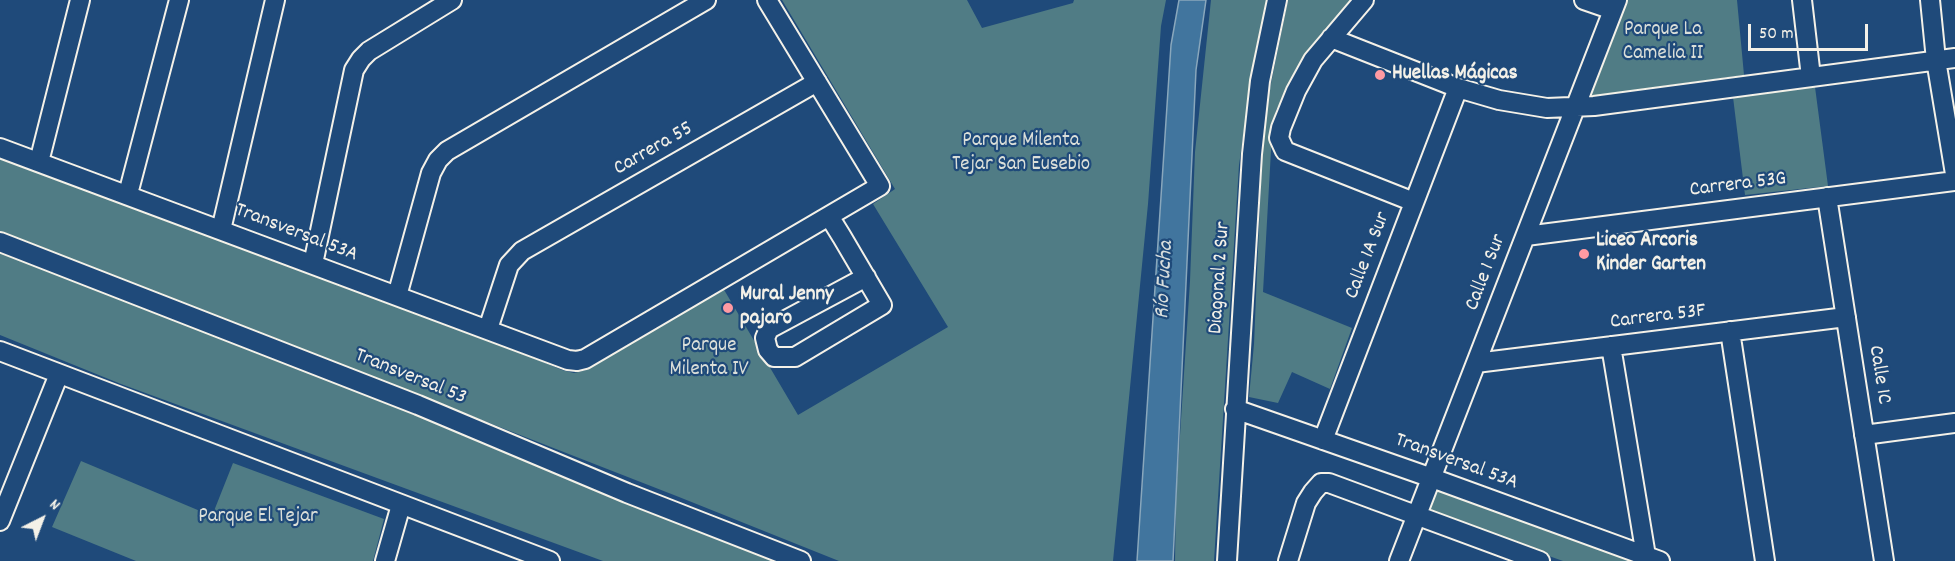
<!DOCTYPE html>
<html>
<head>
<meta charset="utf-8">
<style>
	body { margin:0 }
	#map { position:relative; width:1955px; height:561px; overflow:hidden; background:#1f4a7a; font-family:Dekko,sans-serif }
	canvas { display:block }
	.north { position:absolute; left:12px; top:489px; width:60px; height:60px; -webkit-text-stroke:4px #1f4a7a; paint-order:stroke; rotate:42deg; font-size:16px; font-weight:700; line-height:24px; text-align:center; color:#f4f1e8 }
	.north::after { content:''; display:block; margin:auto; width:21px; height:27px; background:#f4f1e8; clip-path:polygon(50% 0,100% 100%,50% 72%,0 100%) }
	.scale { position:absolute; left:1748px; top:24px; width:120px; height:27px; box-sizing:border-box; border:3px solid #f4f1e8; border-top:0; padding-left:8px; font-size:18px; line-height:21px; white-space:nowrap; color:#f4f1e8; -webkit-text-stroke:4px #1f4a7a; paint-order:stroke }
</style>
</head>
<body>
<div id="map">
<canvas width="1955" height="561"></canvas>
<div class="north">N</div>
<div class="scale">50 m</div>
</div>
<script>
const c = document.querySelector('canvas').getContext('2d');
c.lineJoin = 'round';
function paint(path, color) {
  c.fillStyle = color;
  c.fill(path, 'evenodd');
}
function poly(rows) {
  const path = new Path2D();
  for (const r of rows) {
    path.moveTo(r[0], r[1]);
    for (let i = 2; i < r.length; i += 2) path.lineTo(r[i], r[i + 1]);
  }
  return path;
}
function trace(path, color, width, dash) {
  c.strokeStyle = color;
  c.lineWidth = width;
  c.lineCap = dash ? 'butt' : 'round';
  c.setLineDash(dash || []);
  c.stroke(path);
}
function write(font, color, halo, rows, align = 'center') {
  c.font = font + ' Dekko,sans-serif';
  c.lineWidth = 4.5;
  c.setLineDash([]);
  c.textBaseline = 'middle';
  c.strokeStyle = halo;
  c.fillStyle = color;
  for (const [text, x, y, turn = 0] of rows) {
    c.save();
    c.translate(x, y);
    c.rotate((+turn || 0) * Math.PI / 180);
    c.textAlign = isNaN(turn) ? turn : align;
    if (halo) c.strokeText(text, 0, 0);
    c.fillText(text, 0, 0);
    c.restore();
  }
}
const green = poly([
	[782,0,967,0,982,28,1073,3,1074,0,1166,0,1161,26,1148,204,1113,561,839,561,679,497,0,232,0,157,402,303,562,370,574,373,586,370,723,288,798,415,948,327,873,204,895,189],
	[1211,0,1267,0,1256,48,1239,165,1214,561,1175,561,1176,497,1190,281,1195,152],
	[1288,0,1351,0,1298,66,1290,88,1276,110,1272,133,1263,292,1352,328,1330,389,1292,372,1278,403,1249,397,1254,344,1262,155,1266,108],
	[1627,0,1737,0,1744,75,1591,96],
	[1815,87,1828,186,1745,195,1733,97],
	[0,248,362,392,594,489,777,561,603,561,121,384,0,335],
	[81,461,212,516,233,463,384,519,373,561,136,561,52,527],
	[1438,488,1640,561,1563,561,1428,513]
]);
const water = poly([
	[1179,0,1206,0,1196,70,1173,561,1137,561,1171,45,1179,0]
]);
const minor = poly([
	[1364,0,1313,60,1296,91,1281,128,1279,138,1285,151,1414,202],
	[1584,0,1613,10],
	[1802,0,1811,77],
	[1930,0,1936,60,1955,174],
	[1331,38,1458,88,1499,100,1547,108,1594,106,1955,58],
	[0,148,568,360,577,361,585,359,880,186,767,0],
	[39,162,80,0],
	[128,194,179,0],
	[1827,197,1884,561],
	[829,216,842,237,882,305,795,357,774,357,768,350,765,338,769,329,866,277],
	[221,230,275,0],
	[1526,236,1955,181],
	[0,242,418,405,627,493,801,561],
	[313,264,354,70,361,59,369,51,452,0],
	[397,296,431,173,438,160,447,151,706,0],
	[488,329,509,265,522,251,817,82],
	[1730,331,1765,561],
	[1611,346,1646,556],
	[0,351,550,561],
	[1476,363,1846,317],
	[1235,409,1432,478,1660,561],
	[1864,435,1955,423],
	[1323,440,1458,88],
	[0,521,59,374],
	[385,561,401,505],
	[1227,561,1252,154,1260,81,1277,0],
	[1288,561,1306,503,1313,492,1321,483,1329,483,1540,561],
	[1399,561,1617,0]
]);
const markers = [
	[1380,75,6,"#ff9aa2"],
	[1584,254,6,"#ff9aa2"],
	[728,308,6,"#ff9aa2"]
];
const parkNames = [
	["Parque La",1663,31],
	["Camelia II",1663,55],
	["Parque Milenta",1021,142],
	["Tejar San Eusebio",1021,166],
	["Parque",709,347],
	["Milenta IV",709,371],
	["Parque El Tejar",258,518]
];
const poiNames = [
	["Huellas Mágicas",1392,75],
	["Liceo Arcoris",1596,242],
	["Kinder Garten",1596,266],
	["Mural Jenny",740,296],
	["pajaro",740,320]
];
const streetNames = [
	["Carrera 55",654,150,-30],
	["Carrera 53G",1738,186,-7],
	["Transversal 53A",296,234,21],
	["Calle 1A Sur",1369,256,-69],
	["Calle 1 Sur",1487,273,-69],
	["Diagonal 2 Sur",1221,278,-86],
	["Carrera 53F",1658,318,-7],
	["Calle 1C",1878,375,81],
	["Transversal 53",410,378,22],
	["Transversal 53A",1456,463,20]
];
const waterNames = [
	["Río Fucha",1166,280,-87]
];
paint(green, '#507c85');
paint(water, '#41759e');
trace(water, '#89a7bc', 1.5);
trace(minor, '#f4f1e8', 22);
trace(minor, '#1f4a7a', 18);
for (const [x, y, r, color] of markers) {
  const dot = new Path2D();
  dot.arc(x, y, r, 0, 2 * Math.PI);
  c.fillStyle = color;
  c.fill(dot);
  trace(dot, '#1f4a7a', 2);
}
write('21px', '#dbdfd9', '#1f4a7a', parkNames);
write('bold 21px', '#f4f1e8', '#1f4a7a', poiNames, 'left');
write('21px', '#f4f1e8', '#1f4a7a', streetNames);
write('italic 22px', '#d9dedd', '#1f4a7a', waterNames);
</script>
</body>
</html>
